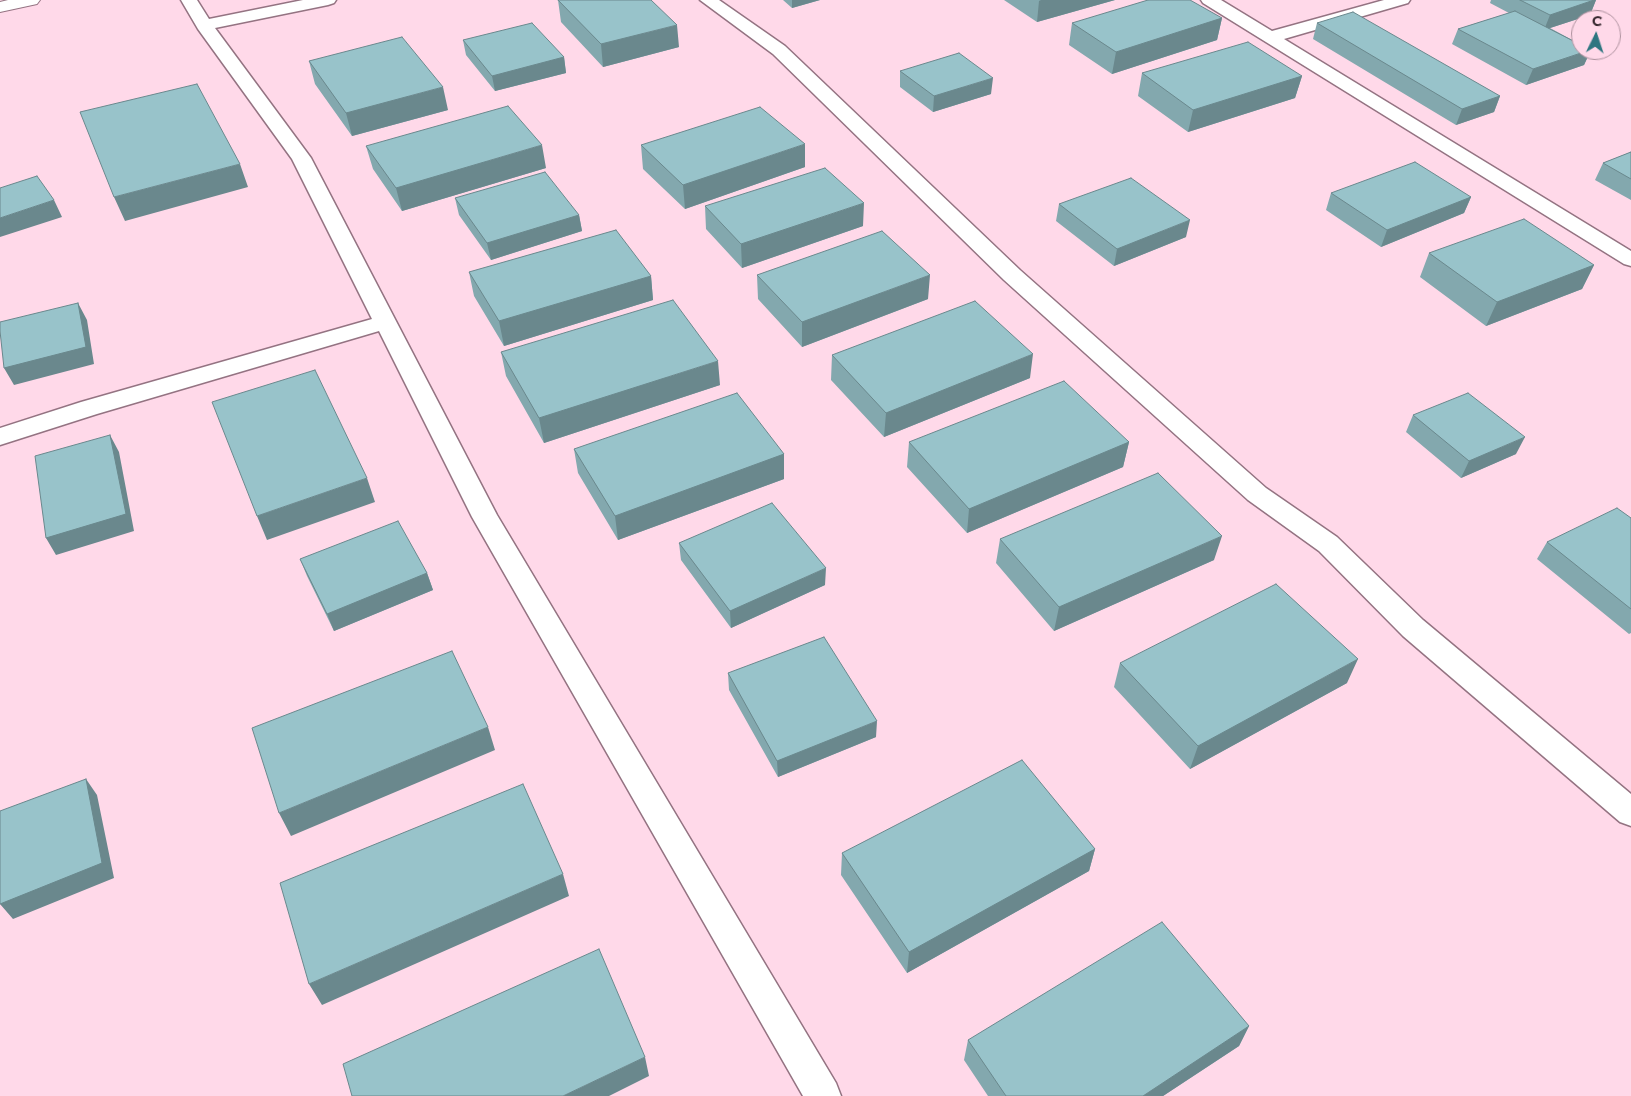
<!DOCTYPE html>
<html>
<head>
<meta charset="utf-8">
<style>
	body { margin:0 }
	#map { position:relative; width:1631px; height:1096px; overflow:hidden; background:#ffd9e9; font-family:Montserrat,sans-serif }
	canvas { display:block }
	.north { position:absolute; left:1571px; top:10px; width:50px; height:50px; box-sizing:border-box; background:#ffd9e9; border:1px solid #af929f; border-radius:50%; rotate:4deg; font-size:14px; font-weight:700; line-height:20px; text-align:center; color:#36282f }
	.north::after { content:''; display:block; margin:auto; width:18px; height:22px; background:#2e7680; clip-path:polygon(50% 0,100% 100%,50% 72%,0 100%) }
</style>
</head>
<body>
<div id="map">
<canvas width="1631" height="1096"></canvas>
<div class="north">С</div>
</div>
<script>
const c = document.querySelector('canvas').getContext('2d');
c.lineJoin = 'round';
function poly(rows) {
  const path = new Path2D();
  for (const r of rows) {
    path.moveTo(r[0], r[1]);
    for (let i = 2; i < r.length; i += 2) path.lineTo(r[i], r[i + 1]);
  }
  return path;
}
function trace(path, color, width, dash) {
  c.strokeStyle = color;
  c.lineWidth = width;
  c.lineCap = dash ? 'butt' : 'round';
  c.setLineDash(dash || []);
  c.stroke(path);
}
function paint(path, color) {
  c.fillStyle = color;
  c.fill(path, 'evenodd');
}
const lane = poly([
	[181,0,197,0,209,19,303,0,336,0,334,3,328,5,215,28,311,158,497,515,836,1083,841,1096,803,1096,472,517,379,331,97,414,0,445,0,428,81,402,372,319,292,159,198,29,181,0],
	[700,0,719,0,785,46,1020,270,1266,488,1337,537,1423,620,1631,794,1631,826,1620,822,1403,636,1319,551,1248,500,1004,280,773,54,700,0],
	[1201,0,1221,0,1272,31,1384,0,1410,0,1408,3,1284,39,1631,251,1631,266,1624,264,1203,3,1201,0]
]);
const secondary = poly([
	[8,0,40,0,37,4,0,12,0,2,8,0]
]);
const wall = poly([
	[558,0,679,47,603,67,561,22],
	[783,0,820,0,792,8],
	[1004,0,1115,0,1037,22],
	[1491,0,1596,0,1590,15,1550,28,1591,50,1584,65,1526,85,1452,44,1458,29,1509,13,1490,3],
	[1222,18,1217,40,1112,74,1069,45,1072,23],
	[1317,23,1500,96,1494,112,1456,125,1313,39],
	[463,40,564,57,566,73,495,91,466,55],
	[309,61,448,110,352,136,315,84],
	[900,71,991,94,933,112,900,87],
	[1142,73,1302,76,1295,98,1188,132,1138,96],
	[641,145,805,167,685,209,643,169],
	[366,146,546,168,402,211,373,169],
	[1631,152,1631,200,1595,180,1603,163],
	[1331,193,1471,197,1464,213,1381,247,1326,210],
	[455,198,579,215,582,231,491,260,459,215],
	[1059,204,1186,237,1114,266,1056,221],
	[705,206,863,226,742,268,706,229],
	[1429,253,1594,265,1582,289,1486,326,1420,277],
	[469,272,651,276,653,300,504,346,474,296],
	[757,275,928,299,802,347,758,299],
	[501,352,720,385,544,443,506,376],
	[832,355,1030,378,884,437,831,380],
	[1413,415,1516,454,1461,478,1406,432],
	[909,442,1129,442,1123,467,967,533,907,467],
	[574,449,784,454,784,479,618,540,578,473],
	[1631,518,1631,633,1629,634,1537,559,1547,542],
	[1000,539,1214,560,1054,631,996,563],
	[679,543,825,585,731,628,681,560],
	[300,559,427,573,433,590,334,631,307,576],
	[1120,663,1347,683,1190,769,1114,687],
	[728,673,876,737,778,777,729,690],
	[1095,849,1089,871,907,973,841,875,842,853],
	[1249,1026,1239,1046,1163,1096,988,1096,964,1060,968,1040]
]);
const shadedWall = poly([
	[792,0,820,0,792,8],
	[1041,0,1115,0,1037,22,1039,1],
	[1594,0,1596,0,1590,15,1544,30,1550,15],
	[1222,18,1217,40,1112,74,1116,52],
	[677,25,679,47,603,67,601,44],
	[1591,50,1584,65,1526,85,1533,69],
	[564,57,566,73,495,91,492,76],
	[1302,76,1295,98,1188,132,1193,110],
	[993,78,991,94,933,112,934,96],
	[443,87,448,110,352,136,346,113],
	[1500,96,1494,112,1456,125,1462,109],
	[805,144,805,167,685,209,683,185],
	[542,145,546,168,402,211,396,188],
	[240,164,248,187,125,221,114,197],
	[1471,197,1464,213,1381,247,1387,230],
	[54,200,62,217,0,237,0,218],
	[864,203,863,226,742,268,741,244],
	[579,215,582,231,491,260,487,243],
	[1190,220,1186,237,1114,266,1117,249],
	[1594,265,1582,289,1486,326,1497,302],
	[930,275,928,299,802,347,802,322],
	[651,276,653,300,504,346,499,321],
	[78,303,87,320,94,364,14,385,4,368],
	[1033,354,1030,378,884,437,886,413],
	[718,361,720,385,544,443,539,418],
	[110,435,119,452,134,531,56,555,46,538],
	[1525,437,1516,454,1461,478,1469,461],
	[1129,442,1123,467,967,533,969,509],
	[784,454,784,479,618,540,615,516],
	[367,478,375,502,267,540,257,516],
	[1222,536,1214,560,1054,631,1059,607],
	[826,568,825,585,731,628,730,611],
	[427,573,433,590,334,631,327,614],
	[1358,659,1347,683,1190,769,1198,746],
	[877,721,876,737,778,777,777,761],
	[488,727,495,750,291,836,279,813],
	[86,779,97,795,114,878,13,919,0,904],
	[1095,849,1089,871,907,973,909,952],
	[563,874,569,896,322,1005,309,984],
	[1249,1026,1239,1046,1163,1096,1143,1096],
	[645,1057,649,1076,609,1096,563,1096]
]);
const building = poly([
	[558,0,651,0,677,25,601,44,558,0],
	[1148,0,1190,0,1222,18,1116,52,1072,23,1148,0],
	[1520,0,1594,0,1550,15,1520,0],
	[1515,11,1581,45,1581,50,1590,50,1533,69,1458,29,1515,11],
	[1353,12,1500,96,1462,109,1317,23,1353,12],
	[532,23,564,57,492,76,463,40,532,23],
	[402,37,443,87,346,113,309,61,402,37],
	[1248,42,1302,76,1193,110,1142,73,1248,42],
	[959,53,993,78,934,96,900,71,959,53],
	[197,84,240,164,114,197,80,112,197,84],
	[508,106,542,145,396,188,366,146,508,106],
	[760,107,805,144,683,185,641,145,760,107],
	[1631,152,1631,179,1603,163,1631,152],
	[1415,162,1471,197,1387,230,1331,193,1415,162],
	[825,168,864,203,741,244,705,206,825,168],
	[545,172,579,215,487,243,455,198,545,172],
	[37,176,54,200,0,218,0,188,37,176],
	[1131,178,1190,220,1117,249,1059,204,1131,178],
	[1524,219,1594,265,1497,302,1429,253,1524,219],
	[616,230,651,276,499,321,469,272,616,230],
	[882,231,930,275,802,322,757,275,882,231],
	[673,300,718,361,539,418,501,352,673,300],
	[975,301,1033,354,886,413,832,355,975,301],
	[78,303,86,347,4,368,0,331,0,322,78,303],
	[315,370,367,478,257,516,212,402,315,370],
	[1064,381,1129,442,969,509,909,442,1064,381],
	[737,393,784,454,615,516,574,449,737,393],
	[1468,393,1525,437,1469,461,1413,415,1468,393],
	[110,435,126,514,46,538,35,456,110,435],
	[1158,473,1222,536,1059,607,1000,539,1158,473],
	[772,503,826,568,730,611,679,543,772,503],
	[1617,508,1631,518,1631,609,1547,542,1617,508],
	[398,521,427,573,327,614,300,559,398,521],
	[1276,584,1358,659,1198,746,1120,663,1276,584],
	[824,637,877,721,777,761,728,673,824,637],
	[452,651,488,727,279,813,252,728,452,651],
	[1022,760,1095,849,909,952,842,853,1022,760],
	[86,779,102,863,0,904,0,811,86,779],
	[523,784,563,874,309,984,280,883,523,784],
	[1162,922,1249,1026,1143,1096,1006,1096,968,1040,1162,922],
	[599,949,645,1057,563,1096,352,1096,343,1064,599,949]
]);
trace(lane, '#947382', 3);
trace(secondary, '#947382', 2);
paint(lane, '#fff');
paint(secondary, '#fff');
paint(wall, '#83a8ae');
paint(shadedWall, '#6a888d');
paint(building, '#98c3ca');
trace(building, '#6a888d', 1);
</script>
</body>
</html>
